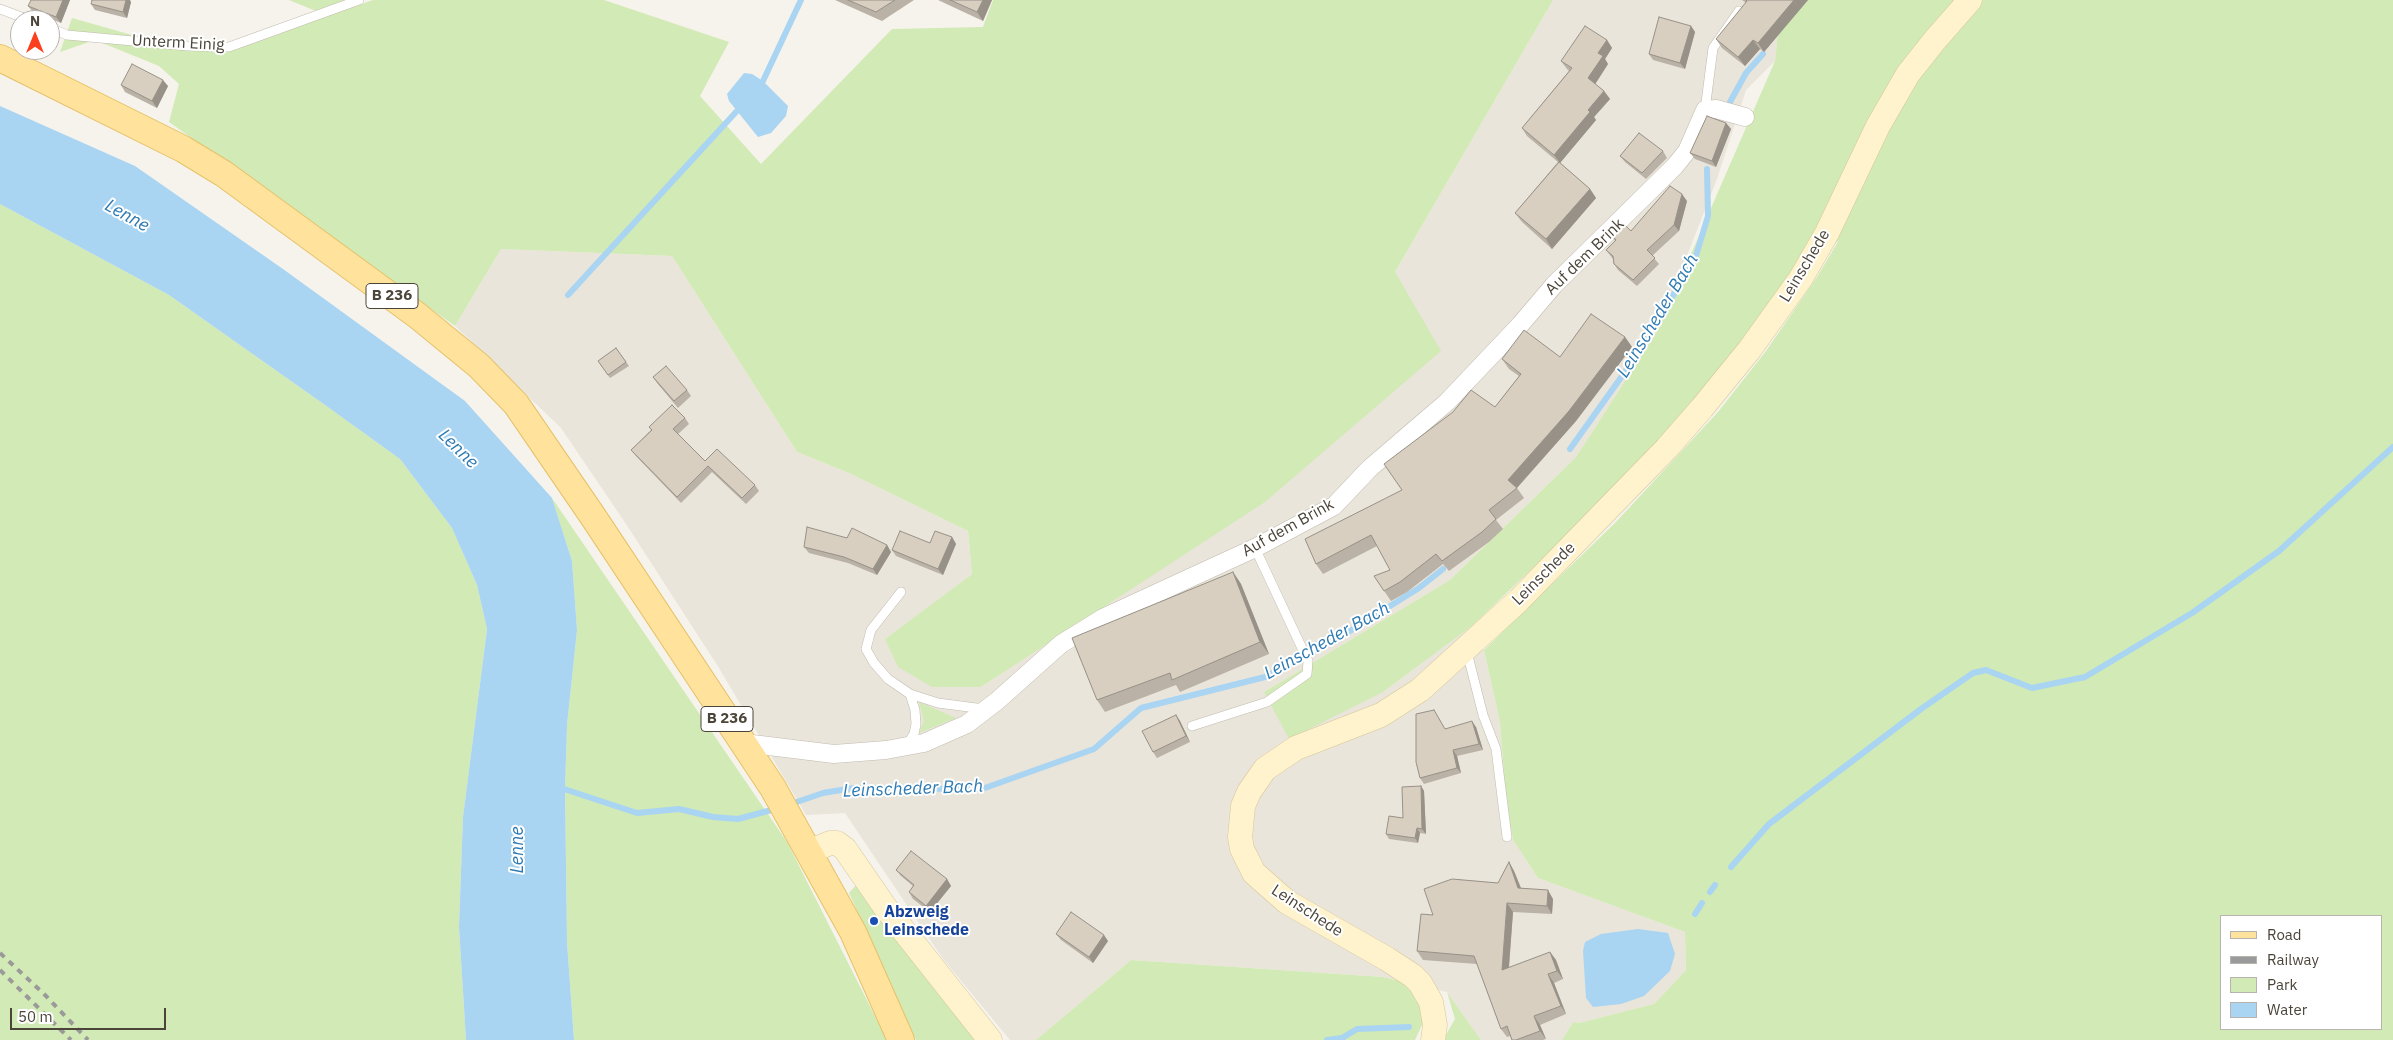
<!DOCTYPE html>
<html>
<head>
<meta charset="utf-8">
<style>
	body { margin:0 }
	#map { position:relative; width:2393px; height:1040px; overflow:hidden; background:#f6f3ec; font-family:"IBM Plex Sans",sans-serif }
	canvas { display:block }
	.legend { position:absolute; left:2220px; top:915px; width:162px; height:115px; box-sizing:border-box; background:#fff; border:1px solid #b7b4b0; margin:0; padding:6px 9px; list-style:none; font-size:15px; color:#4b4439 }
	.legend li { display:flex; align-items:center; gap:10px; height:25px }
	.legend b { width:25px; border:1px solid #b7b4b0 }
	.north { position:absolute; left:10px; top:10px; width:50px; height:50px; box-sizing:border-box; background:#fff; border:1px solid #b7b4b0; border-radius:50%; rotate:0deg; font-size:14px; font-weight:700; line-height:20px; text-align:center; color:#4b4439 }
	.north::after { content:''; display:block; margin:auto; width:18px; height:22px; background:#fc3f1d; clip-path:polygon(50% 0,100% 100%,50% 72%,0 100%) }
	.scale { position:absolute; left:10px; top:1008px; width:156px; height:22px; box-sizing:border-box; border:2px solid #4b4439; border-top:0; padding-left:6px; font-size:15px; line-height:18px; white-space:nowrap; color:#4b4439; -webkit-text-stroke:4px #fff; paint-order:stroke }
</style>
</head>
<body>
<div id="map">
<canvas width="2393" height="1040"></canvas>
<ul class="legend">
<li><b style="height:6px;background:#ffe39c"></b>Road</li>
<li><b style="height:6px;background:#9a9a9a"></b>Railway</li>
<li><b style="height:14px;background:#d2eab5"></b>Park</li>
<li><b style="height:14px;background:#a9d4f2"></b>Water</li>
</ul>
<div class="north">N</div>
<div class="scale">50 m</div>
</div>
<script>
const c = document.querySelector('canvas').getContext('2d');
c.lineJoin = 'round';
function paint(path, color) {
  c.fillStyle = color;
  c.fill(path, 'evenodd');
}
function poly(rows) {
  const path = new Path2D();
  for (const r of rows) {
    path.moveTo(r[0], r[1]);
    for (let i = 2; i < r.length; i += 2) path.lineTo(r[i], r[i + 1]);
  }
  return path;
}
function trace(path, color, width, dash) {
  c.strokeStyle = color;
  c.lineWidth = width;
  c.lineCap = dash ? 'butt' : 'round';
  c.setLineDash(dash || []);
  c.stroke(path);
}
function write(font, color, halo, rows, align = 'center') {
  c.font = font + ' "IBM Plex Sans",sans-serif';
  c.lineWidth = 4;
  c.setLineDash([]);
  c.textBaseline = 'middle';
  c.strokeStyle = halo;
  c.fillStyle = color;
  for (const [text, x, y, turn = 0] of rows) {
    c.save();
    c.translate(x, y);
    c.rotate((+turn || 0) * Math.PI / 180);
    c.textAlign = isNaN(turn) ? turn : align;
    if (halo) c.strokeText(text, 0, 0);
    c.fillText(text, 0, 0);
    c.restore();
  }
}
const residential = poly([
	[1553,0,1791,0,1780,12,1775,61,1746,90,1717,179,1658,330,1576,457,1450,580,1264,692,1383,692,1472,626,1484,650,1500,722,1506,802,1513,840,1538,878,1685,932,1686,970,1654,1004,1579,1023,1573,1022,1562,1040,1481,1040,1447,992,1383,977,1131,960,1036,1040,1010,1040,943,959,845,813,806,815,719,668,626,524,561,428,455,326,501,249,672,256,797,452,849,473,968,531,972,574,885,639,981,687,1117,598,1395,272]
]);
const green = poly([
	[289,0,347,0,316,11],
	[373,0,604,0,729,42,700,96,761,164,892,29,983,27,993,0,1553,0,1395,272,1441,351,1265,502,981,687,932,687,898,667,885,639,972,574,968,531,849,473,797,452,672,256,501,249,455,326,169,122,179,84,159,66,95,40,60,52,72,18,185,50,224,52],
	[1791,0,2393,0,2393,1040,1562,1040,1573,1022,1579,1023,1654,1004,1686,970,1685,932,1538,878,1513,840,1506,802,1500,722,1484,650,1615,523,1718,412,1766,351,1817,277,1839,240,1792,285,1699,409,1472,626,1383,692,1289,739,1264,692,1450,580,1576,457,1658,330,1775,61,1780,12],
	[2222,916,2382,916,2382,1029,2222,1029],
	[0,204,169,295,325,405,400,459,452,528,477,585,487,629,463,817,459,927,466,1040,0,1040],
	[552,498,787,842,887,1040,574,1040,567,942,565,790,567,725,577,630,572,561],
	[919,702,956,718,919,733,924,721],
	[857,884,931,984,975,1040,916,1040,849,893],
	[1131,960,1383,977,1417,985,1430,1008,1415,1040,1036,1040],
	[1447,992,1481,1040,1443,1040,1455,1019]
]);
const water = poly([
	[744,73,752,74,763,81,788,106,786,116,771,133,758,137,729,101,727,94],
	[0,106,135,166,283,269,465,401,552,498,572,561,577,630,567,725,565,790,567,942,574,1040,466,1040,459,927,463,817,487,629,477,585,452,528,400,459,325,405,169,295,0,204],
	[1638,929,1668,933,1675,954,1670,971,1644,996,1621,1004,1593,1007,1586,998,1583,951,1585,942,1601,934]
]);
const stream = poly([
	[763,81,801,0],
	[1730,102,1746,73,1763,54],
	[568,295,736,112],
	[1570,449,1637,355,1695,259,1708,216,1707,169],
	[558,787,637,813,679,809,713,817,738,819,779,808],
	[788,805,823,793,853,788,982,789,1094,749,1141,708,1265,677,1337,639,1419,588,1443,569],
	[1731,867,1769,824,1921,709,1973,673,1986,670,2032,688,2085,677,2192,613,2279,551,2393,447],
	[1710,892,1715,885],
	[1695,914,1702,903],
	[1327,1040,1342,1038,1357,1029,1409,1027]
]);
const service = poly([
	[0,9,29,20],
	[50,28,67,35,188,46,229,47,359,0],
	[1705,110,1713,48,1739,11],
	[901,592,871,630,866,649,874,663,888,679,910,694,938,703,984,709],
	[1467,652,1483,715,1496,749,1507,837],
	[1192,726,1267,702,1307,674,1308,661,1255,548],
	[906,746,914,734,916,724,915,710,910,694]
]);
const minor = poly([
	[744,743,834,754,886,750,924,743,967,724,997,701,1061,644,1103,618,1255,548,1334,506,1370,468,1447,402,1520,325,1554,285,1675,166,1687,151,1705,110,1716,109,1745,117]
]);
const secondary = poly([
	[809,852,830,843,837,843,845,849,885,907,990,1040],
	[1433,1040,1435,1025,1431,1002,1420,983,1413,976,1387,959,1287,902,1254,873,1242,849,1240,837,1243,806,1249,792,1265,769,1296,748,1381,715,1420,690,1519,600,1667,448,1702,408,1750,349,1801,278,1827,233,1878,126,1908,74,1935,40,1970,0]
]);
const primary = poly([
	[0,58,183,149,224,174,418,316,479,366,516,404,594,518,773,788,853,932,901,1040]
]);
const rail = poly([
	[0,953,44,994,88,1040],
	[0,970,71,1040]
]);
const wall = poly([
	[70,0,61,23,33,12,28,6],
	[835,0,914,0,882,21],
	[938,0,992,0,983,21],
	[1742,0,1808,0,1764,52,1760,49,1745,66,1722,48,1716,39,1746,3],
	[131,2,127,18,95,10,91,4],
	[1691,26,1695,32,1685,69,1653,60,1649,54],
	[1607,40,1612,48,1605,59,1608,64,1595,84,1604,91,1610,99,1594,117,1596,120,1560,163,1590,189,1596,198,1552,249,1522,222,1515,213,1558,162,1527,136,1522,128,1569,71,1567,69,1561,61],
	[121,85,168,86,157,108,125,92],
	[1726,123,1731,129,1716,167,1695,159,1690,153],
	[1663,151,1667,158,1646,179,1625,162,1620,156],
	[1687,201,1679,231,1652,256,1659,264,1637,286,1618,270,1614,264,1613,259,1606,250,1615,241,1611,234,1631,231],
	[1625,337,1632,347,1576,421,1517,488,1524,498,1496,520,1503,529,1489,542,1449,571,1443,564,1407,592,1391,601,1374,576,1390,570,1377,546,1323,574,1316,564,1402,490,1495,407,1519,376,1509,369,1502,359,1560,357],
	[616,348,629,366,610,378,598,361],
	[653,377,687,390,691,396,678,408,657,383],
	[685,418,689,424,678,434,705,461,755,485,759,491,746,504,712,472,681,503,636,456,631,450,651,430,649,427],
	[952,537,956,544,943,575,896,556,892,550,930,543],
	[847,538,887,545,891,552,877,575,848,563,809,553,804,547],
	[1233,572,1241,584,1269,654,1180,692,1176,685,1105,712,1097,700],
	[1434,710,1445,729,1476,727,1483,750,1457,756,1461,773,1424,784,1420,778],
	[1176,715,1180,721,1190,742,1157,758,1153,752],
	[1421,786,1424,791,1426,834,1420,833,1418,843,1389,839,1386,834,1403,818],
	[1509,862,1514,871,1521,888,1553,899,1552,914,1513,912,1509,968,1550,952,1556,960,1563,979,1554,983,1566,1014,1540,1025,1546,1039,1543,1040,1512,1040,1510,1036,1507,1037,1501,1029,1477,964,1423,960,1417,951,1433,915,1498,883],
	[896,870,947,879,951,886,930,912,913,899,909,892,913,886,901,876],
	[1056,934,1108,941,1093,963,1061,940]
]);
const shadedWall = poly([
	[63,0,70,0,61,23,56,17],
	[126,0,130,0,131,2,127,18,123,12],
	[983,0,992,0,983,21,977,12],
	[1794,0,1808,0,1764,52,1758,43],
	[1691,26,1695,32,1685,69,1680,63],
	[1607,40,1612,48,1605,59,1608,64,1594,86,1588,78,1598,53],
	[1753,40,1760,49,1745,66,1738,57],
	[163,80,168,86,157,108,152,101],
	[1604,91,1610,99,1594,117,1596,120,1560,163,1554,155,1588,110],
	[1726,123,1731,129,1716,167,1712,161],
	[1590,189,1596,198,1552,249,1546,239],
	[1682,194,1687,201,1679,231,1674,225],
	[1625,337,1632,347,1576,421,1515,490,1508,480],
	[952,537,956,544,943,575,938,569],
	[887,545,891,552,877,575,873,569],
	[1233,572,1241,584,1269,654,1260,642],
	[1176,715,1180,721,1190,742,1186,736],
	[1472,721,1476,727,1483,750,1479,744],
	[1453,750,1457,756,1461,773,1457,768],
	[1421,786,1424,791,1426,834,1422,829],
	[1417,828,1420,833,1418,843,1415,838],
	[1509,862,1514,871,1524,896,1518,888],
	[947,879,951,886,930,912,926,906],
	[1548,890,1553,899,1552,914,1547,906],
	[1507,903,1513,912,1508,978,1502,970],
	[1104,935,1108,941,1093,963,1089,957],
	[1550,952,1556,960,1563,979,1557,971],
	[1548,974,1554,983,1566,1014,1561,1006],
	[1534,1016,1540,1025,1546,1039,1540,1031]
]);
const building = poly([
	[31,0,63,0,56,17,28,6,31,0],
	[92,0,126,0,123,12,91,4,92,0],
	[848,0,895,0,876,12,848,0],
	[950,0,983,0,977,12,950,0],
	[1746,0,1794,0,1758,43,1753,40,1738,57,1716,39,1747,1,1746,0],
	[1659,17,1691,26,1680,63,1649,54,1659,17],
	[1585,26,1607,40,1598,53,1603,56,1588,78,1604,91,1588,110,1590,112,1554,155,1522,128,1572,68,1561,61,1585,26],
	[132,64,163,80,152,101,121,85,132,64],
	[1707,116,1726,123,1712,161,1690,153,1707,116],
	[1639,133,1663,151,1642,173,1620,156,1639,133],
	[1559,162,1590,189,1546,239,1515,213,1559,162],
	[1670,186,1682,194,1674,225,1647,250,1655,258,1633,280,1614,264,1613,256,1606,250,1616,240,1611,234,1623,223,1631,231,1670,186],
	[1591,314,1625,337,1569,411,1508,480,1517,488,1489,510,1496,519,1482,532,1442,561,1436,554,1400,582,1384,591,1374,576,1390,570,1371,535,1316,564,1305,539,1402,490,1384,464,1453,412,1471,390,1495,407,1521,374,1502,359,1524,330,1560,357,1591,314],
	[616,348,626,362,608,375,598,361,616,348],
	[666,366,687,390,674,401,653,377,666,366],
	[672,405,685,418,673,429,705,461,717,449,755,485,742,498,708,466,677,497,631,450,652,430,649,427,672,405],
	[807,527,847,538,852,528,887,545,873,569,844,557,804,547,807,527],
	[900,531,930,543,935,531,952,537,938,569,892,550,900,531],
	[1233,572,1260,642,1172,680,1170,673,1097,700,1072,638,1233,572],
	[1434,710,1445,729,1472,721,1479,744,1453,750,1457,768,1420,778,1416,762,1416,714,1434,710],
	[1176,715,1186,736,1153,752,1142,731,1176,715],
	[1421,786,1422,829,1417,828,1415,838,1386,834,1389,816,1403,818,1402,787,1421,786],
	[911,851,947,879,926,906,909,892,914,885,896,870,911,851],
	[1509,862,1518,888,1548,890,1547,906,1507,903,1502,970,1550,952,1557,971,1548,974,1561,1006,1534,1016,1540,1031,1516,1040,1512,1040,1507,1026,1501,1029,1474,956,1417,951,1421,914,1433,915,1424,889,1452,879,1498,883,1509,862],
	[1071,912,1104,935,1089,957,1056,934,1071,912]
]);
const markers = [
	[874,921,5,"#1a4fb4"]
];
const shields = [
	[392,296,52],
	[727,719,52]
];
const shieldNames = [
	["B 236",392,296],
	["B 236",727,719]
];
const streetNames = [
	["Unterm Einig",178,43,3],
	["Auf dem Brink",1585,257,-44],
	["Leinschede",1805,266,-59],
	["Auf dem Brink",1288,528,-29],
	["Leinschede",1544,574,-45],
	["Leinschede",1307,911,33]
];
const transitNames = [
	["Abzweig",884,912],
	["Leinschede",884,930]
];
const waterNames = [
	["Lenne",127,216,29],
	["Leinscheder Bach",1658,316,-59],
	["Lenne",458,449,44],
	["Leinscheder Bach",1327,641,-29],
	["Leinscheder Bach",913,789,-2],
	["Lenne",518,850,-90]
];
paint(residential, '#eae5da');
paint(green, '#d2eab5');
paint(water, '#a9d4f2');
trace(stream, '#a9d4f2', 6);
trace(service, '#c2bbae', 10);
trace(minor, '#c2bbae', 19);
trace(secondary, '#d6c79b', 25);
trace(primary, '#e6c16a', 28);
trace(service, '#fff', 9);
trace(minor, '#fff', 18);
trace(secondary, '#fff3cd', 24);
trace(primary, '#ffe39c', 26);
trace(rail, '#9a9a9a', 4, [6, 6]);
paint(wall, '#bab2a6');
paint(shadedWall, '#979187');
paint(building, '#d8cfc1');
trace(building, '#979187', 1);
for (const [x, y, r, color] of markers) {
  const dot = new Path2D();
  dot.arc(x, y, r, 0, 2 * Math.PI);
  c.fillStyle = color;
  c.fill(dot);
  trace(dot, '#fff', 2);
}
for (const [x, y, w] of shields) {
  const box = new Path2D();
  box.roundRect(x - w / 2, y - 12.5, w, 25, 4);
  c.fillStyle = '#fff';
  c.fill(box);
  trace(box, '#4b4439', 1);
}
write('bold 15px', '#4b4439', null, shieldNames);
write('16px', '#4b4439', '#fff', streetNames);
write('bold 16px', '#164399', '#fff', transitNames, 'left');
write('italic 18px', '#2e7ab2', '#fff', waterNames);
</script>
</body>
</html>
